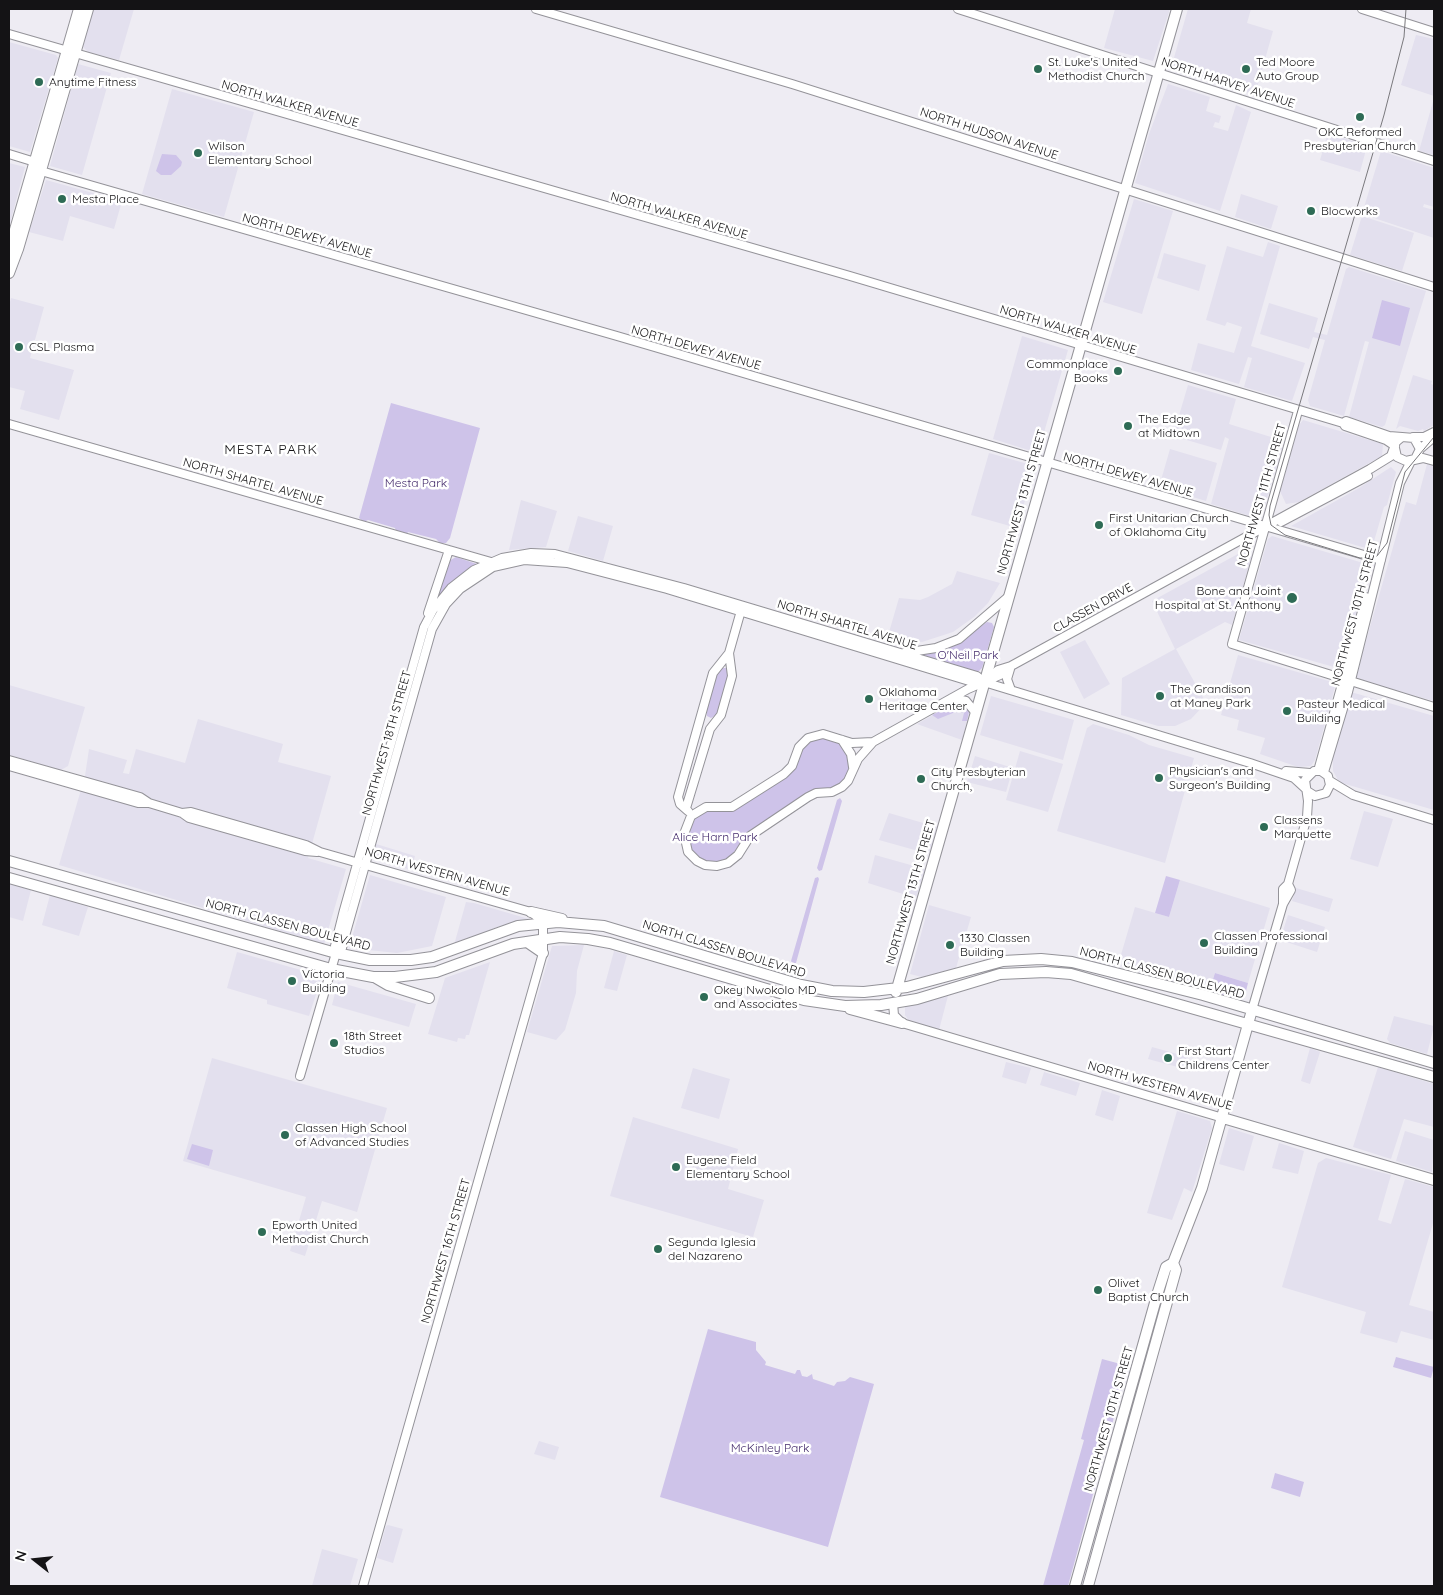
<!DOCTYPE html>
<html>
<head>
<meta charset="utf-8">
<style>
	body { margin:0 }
	#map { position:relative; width:1443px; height:1595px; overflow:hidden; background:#eeecf3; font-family:Quicksand,sans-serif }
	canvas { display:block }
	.frame { position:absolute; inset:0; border:10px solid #141315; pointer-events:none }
	.north { position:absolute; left:10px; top:1535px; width:50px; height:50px; -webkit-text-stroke:4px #fff; paint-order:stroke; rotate:286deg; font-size:14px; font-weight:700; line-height:20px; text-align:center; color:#141315 }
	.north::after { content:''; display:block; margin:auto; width:18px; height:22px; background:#141315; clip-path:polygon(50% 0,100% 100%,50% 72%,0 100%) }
</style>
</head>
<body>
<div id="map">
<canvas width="1443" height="1595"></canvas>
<div class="frame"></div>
<div class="north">N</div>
</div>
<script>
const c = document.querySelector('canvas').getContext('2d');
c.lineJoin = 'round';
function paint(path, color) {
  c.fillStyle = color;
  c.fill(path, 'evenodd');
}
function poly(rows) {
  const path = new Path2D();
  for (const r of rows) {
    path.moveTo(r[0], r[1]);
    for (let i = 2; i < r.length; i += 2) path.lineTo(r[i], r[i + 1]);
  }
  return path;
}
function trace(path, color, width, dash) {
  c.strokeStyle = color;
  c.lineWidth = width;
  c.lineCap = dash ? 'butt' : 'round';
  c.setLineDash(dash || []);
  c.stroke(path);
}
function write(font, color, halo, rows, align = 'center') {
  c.font = font + ' Quicksand,sans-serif';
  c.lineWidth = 5;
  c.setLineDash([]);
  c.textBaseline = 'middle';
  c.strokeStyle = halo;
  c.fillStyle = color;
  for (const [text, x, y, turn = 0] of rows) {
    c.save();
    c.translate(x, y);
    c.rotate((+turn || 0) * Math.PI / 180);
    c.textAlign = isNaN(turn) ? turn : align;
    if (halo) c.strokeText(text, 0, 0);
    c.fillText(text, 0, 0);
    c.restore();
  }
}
const built = poly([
	[93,9,134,9,119,60,88,52,83,47],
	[1115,9,1170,9,1153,61,1104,48],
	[1188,9,1251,9,1247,23,1273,31,1255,95,1171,68],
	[1416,35,1434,39,1434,96,1401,85],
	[9,42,56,55,58,58,30,152,9,146],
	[78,64,111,73,82,175,50,166],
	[1168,84,1210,97,1206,111,1221,116,1219,123,1215,122,1213,127,1228,131,1236,105,1251,112,1220,211,1135,183,1149,134],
	[172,89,254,112,224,217,142,194],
	[1434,98,1434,155,1419,151],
	[1328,133,1367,146,1360,172,1320,160],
	[1381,151,1434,168,1434,207,1424,204,1423,207,1434,210,1434,238,1362,214],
	[9,163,25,167,9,227],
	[46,180,122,201,114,229,70,216,63,241,29,232],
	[1241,194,1278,206,1271,229,1235,217],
	[1134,199,1173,211,1142,314,1103,302],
	[1362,216,1414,233,1402,271,1350,255],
	[1268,242,1280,246,1251,346,1305,363,1292,401,1244,387,1252,358,1248,357,1239,384,1191,370,1198,343,1234,353,1242,327,1227,322,1225,326,1206,320,1227,246,1263,257],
	[1164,253,1206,265,1199,291,1157,278],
	[1349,267,1426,291,1385,425,1382,427,1349,417,1369,342,1365,341,1344,416,1310,406,1308,400,1325,340,1313,337,1309,349,1260,334,1269,303,1318,318,1314,332,1327,335,1346,269],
	[11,298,44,307,30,358,74,370,59,420,20,409,25,391,9,387,9,306],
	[1022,336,1068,350,1038,453,993,439],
	[1413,375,1432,381,1431,384,1434,385,1434,425,1424,431,1423,429,1418,431,1400,426,1396,429],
	[1188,385,1236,399,1229,424,1284,441,1265,505,1257,515,1250,516,1211,504,1229,439,1225,437,1221,450,1173,436],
	[1303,420,1383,444,1382,456,1299,502,1286,504,1280,491,1299,425],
	[1170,449,1217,463,1206,501,1159,487],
	[989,453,1035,466,1017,528,971,515],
	[1427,464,1434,466,1434,701,1355,679,1406,502,1416,505],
	[1391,467,1396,472,1387,505,1384,507,1372,548,1369,549,1291,526,1359,488],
	[521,500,557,511,546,547,509,550],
	[578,516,613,526,603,561,568,551],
	[1272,536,1370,565,1342,665,1334,667,1239,640,1268,539],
	[1247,549,1250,549,1252,554,1232,625,1225,622,1176,649,1206,703,1191,719,1175,726,1158,726,1121,715,1122,678,1175,649,1152,601],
	[957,571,1000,583,988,603,974,617,953,632,922,642,887,639,899,598,920,600,928,597,952,584],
	[1085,640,1110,684,1084,699,1060,652],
	[1238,655,1336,683,1315,760,1311,766,1298,767,1260,754,1265,738,1237,730,1239,720,1221,715],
	[9,685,85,707,68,766,61,770,9,755],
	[1351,692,1434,716,1434,810,1342,783,1338,780,1333,771,1333,756],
	[991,696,1074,720,1063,760,980,735],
	[958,701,969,712,962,740,917,724],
	[198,719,283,744,278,762,331,776,308,858,346,869,324,944,59,865,85,776,89,749,127,760,123,773,129,774,136,749,185,763],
	[1093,724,1129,735,1149,745,1194,758,1165,863,1057,831,1087,728],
	[1020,751,1063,764,1048,812,1006,800],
	[975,756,1013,768,1006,792,967,782],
	[1364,811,1393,819,1378,867,1350,859],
	[889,813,937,827,929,854,879,840],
	[373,843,415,856,411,870,369,857],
	[875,855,925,869,916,898,868,883],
	[370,875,446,897,432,946,397,953,349,948],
	[1180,880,1270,908,1248,983,1215,973,1209,992,1118,965,1135,907,1169,917],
	[9,884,31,890,23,921,9,917],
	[1296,888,1333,899,1329,912,1292,901],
	[50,895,88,907,79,936,42,925],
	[466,902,474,903,529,919,497,927,454,945],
	[929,905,971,917,956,968,922,977,910,974],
	[1288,915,1325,927,1317,952,1280,940],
	[584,945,577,971,576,993,565,1030,556,1040,527,1032,552,946],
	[614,951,627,955,617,991,604,988],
	[237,952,322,976,309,1016,267,1004,267,1000,227,988],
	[490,962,469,1035,466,1035,465,1039,458,1038,457,1042,428,1034,445,978],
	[338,982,416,1004,409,1027,332,1005],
	[949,992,939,1030,909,1021,905,1015,905,1005],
	[1394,1016,1434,1026,1427,1054,1390,1043,1387,1039],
	[1152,1047,1188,1057,1185,1069,1148,1059],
	[1310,1048,1320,1052,1310,1084,1301,1081],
	[212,1058,387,1108,357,1212,322,1201,305,1256,290,1251,306,1197,183,1161],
	[1006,1062,1031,1068,1026,1084,1002,1077],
	[1378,1067,1434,1084,1434,1127,1404,1119,1391,1159,1353,1147],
	[693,1068,730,1079,719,1119,681,1108],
	[1044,1072,1080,1083,1076,1096,1040,1085],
	[1102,1090,1120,1096,1113,1121,1095,1115],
	[1177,1111,1210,1121,1212,1128,1192,1192,1184,1188,1172,1220,1147,1213],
	[633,1117,738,1149,728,1189,764,1200,753,1237,610,1196],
	[1229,1128,1254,1136,1244,1171,1219,1164],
	[1405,1131,1434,1140,1432,1172,1396,1161],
	[1279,1143,1304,1151,1298,1174,1272,1168],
	[1326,1158,1391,1175,1378,1220,1391,1224,1405,1179,1434,1187,1434,1220,1409,1305,1434,1312,1434,1340,1401,1331,1397,1343,1360,1333,1366,1312,1282,1287,1318,1163],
	[539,1441,559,1447,555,1460,534,1454],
	[388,1525,403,1529,393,1563,377,1558,386,1526],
	[322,1549,358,1559,350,1586,312,1586]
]);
const green = poly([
	[162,154,176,155,182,162,181,166,171,175,161,175,156,171],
	[1382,300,1410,308,1400,346,1372,338],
	[391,403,480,428,450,538,446,543,440,543,436,539,408,532,407,534,396,531,395,528,368,520,364,522,359,518],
	[456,557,477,564,450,584,437,598,447,562],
	[987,622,992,623,994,627,982,668,978,672,921,657,921,654,941,650,959,642],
	[722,668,726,668,730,674,718,714,711,718,707,716,706,711,717,672],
	[958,701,968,706,969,712,967,721,962,721,964,713,958,711,938,719,932,715],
	[822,737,837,741,847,753,850,768,845,780,835,788,823,791,747,834,729,859,715,863,702,861,692,852,687,836,696,817,709,810,729,812,739,807,792,772,802,748,811,740],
	[840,798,842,801,822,870,819,871,817,868,837,800],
	[1166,876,1180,880,1169,917,1155,913],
	[818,877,819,879,796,963,793,964,791,961,815,878],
	[1215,973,1248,983,1244,999,1237,1001,1209,992],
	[192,1144,213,1150,209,1166,187,1159],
	[708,1329,756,1342,756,1350,766,1362,765,1365,795,1374,797,1370,800,1370,802,1376,807,1377,812,1374,813,1379,834,1386,837,1382,845,1381,850,1377,874,1384,828,1547,660,1497],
	[1396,1357,1434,1367,1431,1378,1393,1367],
	[1102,1359,1128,1366,1068,1586,1043,1586,1084,1440,1081,1439],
	[1275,1473,1304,1482,1300,1497,1271,1488]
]);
const minor = poly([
	[536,9,792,84,1434,287],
	[958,9,1434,161],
	[1362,9,1434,32],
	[9,34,850,276,1343,423,1345,426,1386,440,1395,446],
	[9,154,35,162,41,171,617,336,1381,560],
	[1298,411,1232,644,1434,707],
	[1343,423,1346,421,1389,436,1402,437],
	[9,424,491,562],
	[1413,437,1424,437,1434,432],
	[1420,449,1434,437],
	[1414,460,1423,458,1434,461],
	[1281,522,1368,476],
	[428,613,449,550],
	[904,653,936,648,959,639,1008,597],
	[1010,669,1007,679,1011,690],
	[989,678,998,670,1011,666],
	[952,698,966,701,976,713],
	[842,740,851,754,853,767],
	[873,742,852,743,823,734,808,738,799,747,792,766,784,774,732,807,706,807,691,816,684,834,688,852,697,861,705,865,717,866,728,863,738,855,750,836,808,797,816,793,832,792,842,787,848,781,858,759,873,742,968,689,1007,672,1011,666,1370,469,1391,456,1396,442,1402,437,1414,438,1420,449,1415,459,1406,461,1397,457,1395,448],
	[9,760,140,797,149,803,182,813,189,818,305,851,317,852],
	[9,766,138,803,147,803],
	[1286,771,1310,773],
	[1318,771,1366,597],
	[1324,772,1348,692,1400,483,1411,461],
	[1330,781,1353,795,1434,820],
	[686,808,710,729,721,715,732,676,729,653,742,607],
	[688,811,680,804,678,797,713,673,729,653],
	[182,813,191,812,205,816,306,845,320,852,531,912,543,922,543,953,363,1586],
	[1283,904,1283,889,1288,884,1307,817,1308,801,1305,780,1314,771,1321,771,1328,776,1330,785,1326,793,1315,796,1307,791],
	[336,953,342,948,345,936,432,629,446,604,460,589,493,567,524,560,567,563,667,589,979,684],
	[893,1003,894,1015,902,1023,1223,1118],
	[1252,1010,1283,904,1291,890,1288,884],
	[300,1076,336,953,335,946,344,910,424,627,433,610,451,588,474,570,502,558,531,553,555,554,684,588,967,673,977,676,984,682,1250,763,1294,778,1306,789]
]);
const major = poly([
	[9,263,10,247,79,9],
	[9,273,18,249,88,9],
	[9,861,336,953,370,960,411,960,432,957,518,926,558,922,604,926,801,985,832,991,864,992,907,987,1003,961,1041,959,1072,962,1203,995,1434,1063],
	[9,878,331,969,373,977,395,977,436,972,513,944,560,937,588,939,610,943,804,1000,845,1006,881,1005,917,999,1000,974,1046,972,1071,974,1434,1077],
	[531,912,562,919],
	[527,942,543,953],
	[376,978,388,985,429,998],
	[896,992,1177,9],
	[850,1009,902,1023],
	[1223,1118,1434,1180],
	[1075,1586,1158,1292,1166,1267,1173,1263,1202,1188,1252,1010],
	[1088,1586,1176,1270,1173,1263]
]);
const tram = poly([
	[1406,9,1404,37,1384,115,1270,506,1269,515,1271,525,1285,535,1360,558,1369,558,1377,556,1387,543,1405,472,1434,437]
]);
const markers = [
	[1038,69,5,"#2e6b55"],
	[1246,69,5,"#2e6b55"],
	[39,82,5,"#2e6b55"],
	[1360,117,5,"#2e6b55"],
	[198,153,5,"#2e6b55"],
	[62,199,5,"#2e6b55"],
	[1311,211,5,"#2e6b55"],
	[19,347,5,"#2e6b55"],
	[1118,371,5,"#2e6b55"],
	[1128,426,5,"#2e6b55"],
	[1099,525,5,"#2e6b55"],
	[1292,598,6,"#2e6b55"],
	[1160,696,5,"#2e6b55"],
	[869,699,5,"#2e6b55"],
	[1287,711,5,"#2e6b55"],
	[1159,778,5,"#2e6b55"],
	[921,779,5,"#2e6b55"],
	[1264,827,5,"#2e6b55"],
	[1204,943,5,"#2e6b55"],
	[950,945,5,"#2e6b55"],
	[292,981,5,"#2e6b55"],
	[704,997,5,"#2e6b55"],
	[334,1043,5,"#2e6b55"],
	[1168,1058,5,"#2e6b55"],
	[285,1135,5,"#2e6b55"],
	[676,1167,5,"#2e6b55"],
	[262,1232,5,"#2e6b55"],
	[658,1249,5,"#2e6b55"],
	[1098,1290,5,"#2e6b55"]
];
const poiNames = [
	["St. Luke's United",1048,62],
	["Methodist Church",1048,76],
	["Ted Moore",1256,62],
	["Auto Group",1256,76],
	["Anytime Fitness",49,82],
	["OKC Reformed",1360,132,"center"],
	["Presbyterian Church",1360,146,"center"],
	["Wilson",208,146],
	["Elementary School",208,160],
	["Mesta Place",72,199],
	["Blocworks",1321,211],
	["CSL Plasma",29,347],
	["Commonplace",1108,364,"right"],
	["Books",1108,378,"right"],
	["The Edge",1138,419],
	["at Midtown",1138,433],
	["First Unitarian Church",1109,518],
	["of Oklahoma City",1109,532],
	["Bone and Joint",1281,591,"right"],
	["Hospital at St. Anthony",1281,605,"right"],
	["The Grandison",1170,689],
	["at Maney Park",1170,703],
	["Oklahoma",879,692],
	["Heritage Center",879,706],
	["Pasteur Medical",1297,704],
	["Building",1297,718],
	["Physician's and",1169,771],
	["Surgeon's Building",1169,785],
	["City Presbyterian",931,772],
	["Church,",931,786],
	["Classens",1274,820],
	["Marquette",1274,834],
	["Classen Professional",1214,936],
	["Building",1214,950],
	["1330 Classen",960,938],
	["Building",960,952],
	["Victoria",302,974],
	["Building",302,988],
	["Okey Nwokolo MD",714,990],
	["and Associates",714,1004],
	["18th Street",344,1036],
	["Studios",344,1050],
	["First Start",1178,1051],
	["Childrens Center",1178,1065],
	["Classen High School",295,1128],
	["of Advanced Studies",295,1142],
	["Eugene Field",686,1160],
	["Elementary School",686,1174],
	["Epworth United",272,1225],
	["Methodist Church",272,1239],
	["Segunda Iglesia",668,1242],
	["del Nazareno",668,1256],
	["Olivet",1108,1283],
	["Baptist Church",1108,1297]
];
const streetNames = [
	["NORTH HARVEY AVENUE",1228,83,18],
	["NORTH WALKER AVENUE",290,104,16],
	["NORTH HUDSON AVENUE",989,134,18],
	["NORTH WALKER AVENUE",679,216,16],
	["NORTH DEWEY AVENUE",307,236,16],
	["NORTH WALKER AVENUE",1068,330,17],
	["NORTH DEWEY AVENUE",696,348,16],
	["NORTH DEWEY AVENUE",1128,475,16],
	["NORTH SHARTEL AVENUE",253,482,16],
	["NORTHWEST 11TH STREET",1262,495,-74],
	["NORTHWEST 13TH STREET",1022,502,-74],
	["CLASSEN DRIVE",1093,608,-29],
	["NORTHWEST 10TH STREET",1355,613,-75],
	["NORTH SHARTEL AVENUE",847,625,17],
	["NORTHWEST 18TH STREET",387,743,-74],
	["NORTH WESTERN AVENUE",437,872,16],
	["NORTHWEST 13TH STREET",911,892,-74],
	["NORTH CLASSEN BOULEVARD",288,925,15],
	["NORTH CLASSEN BOULEVARD",724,949,17],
	["NORTH CLASSEN BOULEVARD",1162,973,15],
	["NORTH WESTERN AVENUE",1160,1086,16],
	["NORTHWEST 16TH STREET",446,1251,-74],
	["NORTHWEST 10TH STREET",1109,1419,-74]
];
const parkNames = [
	["Mesta Park",416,483],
	["O'Neil Park",968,655],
	["Alice Harn Park",715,837],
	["McKinley Park",770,1448]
];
const neighbourhoodNames = [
	["MESTA PARK",271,450]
];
paint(built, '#e3e0ee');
paint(green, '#cec3e9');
trace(minor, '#949399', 10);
trace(major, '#949399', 12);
trace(minor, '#fff', 8);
trace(major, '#fff', 10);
trace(tram, '#79787c', 1);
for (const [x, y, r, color] of markers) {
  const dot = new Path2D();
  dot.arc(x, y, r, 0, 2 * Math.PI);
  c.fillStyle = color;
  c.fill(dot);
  trace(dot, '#fff', 2);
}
write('12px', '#141315', '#fff', poiNames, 'left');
write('12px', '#141315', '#fff', streetNames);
write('12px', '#432a6b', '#fff', parkNames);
c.letterSpacing = '1px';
write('14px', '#141315', '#fff', neighbourhoodNames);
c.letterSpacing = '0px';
</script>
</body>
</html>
